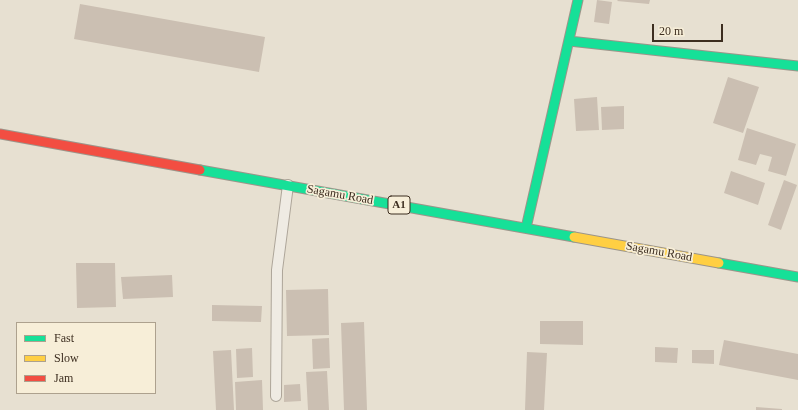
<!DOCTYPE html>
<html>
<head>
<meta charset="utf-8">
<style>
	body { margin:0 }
	#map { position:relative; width:798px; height:410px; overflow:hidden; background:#e7e0d1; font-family:"Times New Roman",serif }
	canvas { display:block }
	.legend { position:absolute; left:16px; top:322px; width:140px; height:72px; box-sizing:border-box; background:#f7eed8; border:1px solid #ada18e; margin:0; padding:5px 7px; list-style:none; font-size:12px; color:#3d2e20 }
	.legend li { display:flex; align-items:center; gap:8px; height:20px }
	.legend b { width:20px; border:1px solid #ada18e }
	.scale { position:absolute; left:652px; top:24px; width:71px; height:18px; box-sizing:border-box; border:2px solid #3d2e20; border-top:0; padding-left:5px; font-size:12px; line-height:14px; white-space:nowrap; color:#3d2e20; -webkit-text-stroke:3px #f7eed8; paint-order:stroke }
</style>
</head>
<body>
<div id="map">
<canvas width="798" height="410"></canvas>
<ul class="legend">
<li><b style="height:5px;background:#16e098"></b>Fast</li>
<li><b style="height:5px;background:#ffcf43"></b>Slow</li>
<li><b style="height:5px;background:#f24e42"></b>Jam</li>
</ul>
<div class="scale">20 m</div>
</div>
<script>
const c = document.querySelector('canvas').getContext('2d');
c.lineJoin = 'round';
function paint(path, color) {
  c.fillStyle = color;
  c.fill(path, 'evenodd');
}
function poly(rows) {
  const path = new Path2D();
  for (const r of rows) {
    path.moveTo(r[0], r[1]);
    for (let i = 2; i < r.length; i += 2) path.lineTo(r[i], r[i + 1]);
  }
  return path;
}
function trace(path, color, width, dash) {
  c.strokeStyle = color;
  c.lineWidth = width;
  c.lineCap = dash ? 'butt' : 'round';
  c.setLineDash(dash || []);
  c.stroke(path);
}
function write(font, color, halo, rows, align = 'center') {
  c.font = font + ' "Times New Roman",serif';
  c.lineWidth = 3.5;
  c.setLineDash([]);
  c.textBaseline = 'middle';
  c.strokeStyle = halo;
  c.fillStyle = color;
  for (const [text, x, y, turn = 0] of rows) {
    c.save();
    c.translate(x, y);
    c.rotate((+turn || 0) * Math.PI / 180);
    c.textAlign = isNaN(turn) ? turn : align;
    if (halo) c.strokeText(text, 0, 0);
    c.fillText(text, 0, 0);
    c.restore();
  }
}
const building = poly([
	[597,0,612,2,609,24,594,22],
	[618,0,650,0,649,4,617,1],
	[80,4,265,37,259,72,74,39],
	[728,77,759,87,743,133,713,123],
	[597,97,599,130,576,131,574,99],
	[624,106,624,129,602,130,601,107],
	[747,128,796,144,786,176,768,171,772,157,760,154,756,165,738,160],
	[731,171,765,183,758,205,724,193],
	[784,180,797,185,781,230,768,225],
	[76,263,115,263,116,307,77,308],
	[172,275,173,297,123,299,121,277],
	[328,289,329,335,287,336,286,290],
	[212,305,262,306,261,322,212,321],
	[540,321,583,321,583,345,540,344],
	[364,322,367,410,344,410,341,323],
	[329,338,330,368,313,369,312,339],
	[724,340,798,354,798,380,719,365],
	[655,347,678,348,677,363,655,362],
	[252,348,253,377,237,378,236,349],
	[231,350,234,410,216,410,213,351],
	[692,350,714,350,714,364,692,363],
	[527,352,547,353,544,410,525,410],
	[327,371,329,410,308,410,306,372],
	[262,380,263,410,236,410,235,382],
	[300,384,301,401,284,402,284,385],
	[756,407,782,409,782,410,756,410]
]);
const lane = poly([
	[276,396,277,270,288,185]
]);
const fast = poly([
	[569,41,798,66],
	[200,170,574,237],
	[526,228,578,0],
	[719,263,798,277]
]);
const slow = poly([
	[574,237,719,263]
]);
const jam = poly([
	[0,134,200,170]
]);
const shields = [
	[399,205,22]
];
const shieldNames = [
	["A1",399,205]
];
const streetNames = [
	["Sagamu Road",340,195,10],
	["Sagamu Road",659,252,10]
];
paint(building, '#cbbfb2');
trace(lane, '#ada599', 12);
trace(fast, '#9c958a', 11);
trace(slow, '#9c958a', 11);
trace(jam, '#9c958a', 11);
trace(lane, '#efebe3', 10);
trace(fast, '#16e098', 9);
trace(slow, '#ffcf43', 9);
trace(jam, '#f24e42', 9);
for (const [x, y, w] of shields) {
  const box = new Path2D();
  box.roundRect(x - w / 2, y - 9, w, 18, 3);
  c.fillStyle = '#f7eed8';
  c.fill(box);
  trace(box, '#3d2e20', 1);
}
write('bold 11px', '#3d2e20', null, shieldNames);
write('12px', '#3d2e20', '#f7eed8', streetNames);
</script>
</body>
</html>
